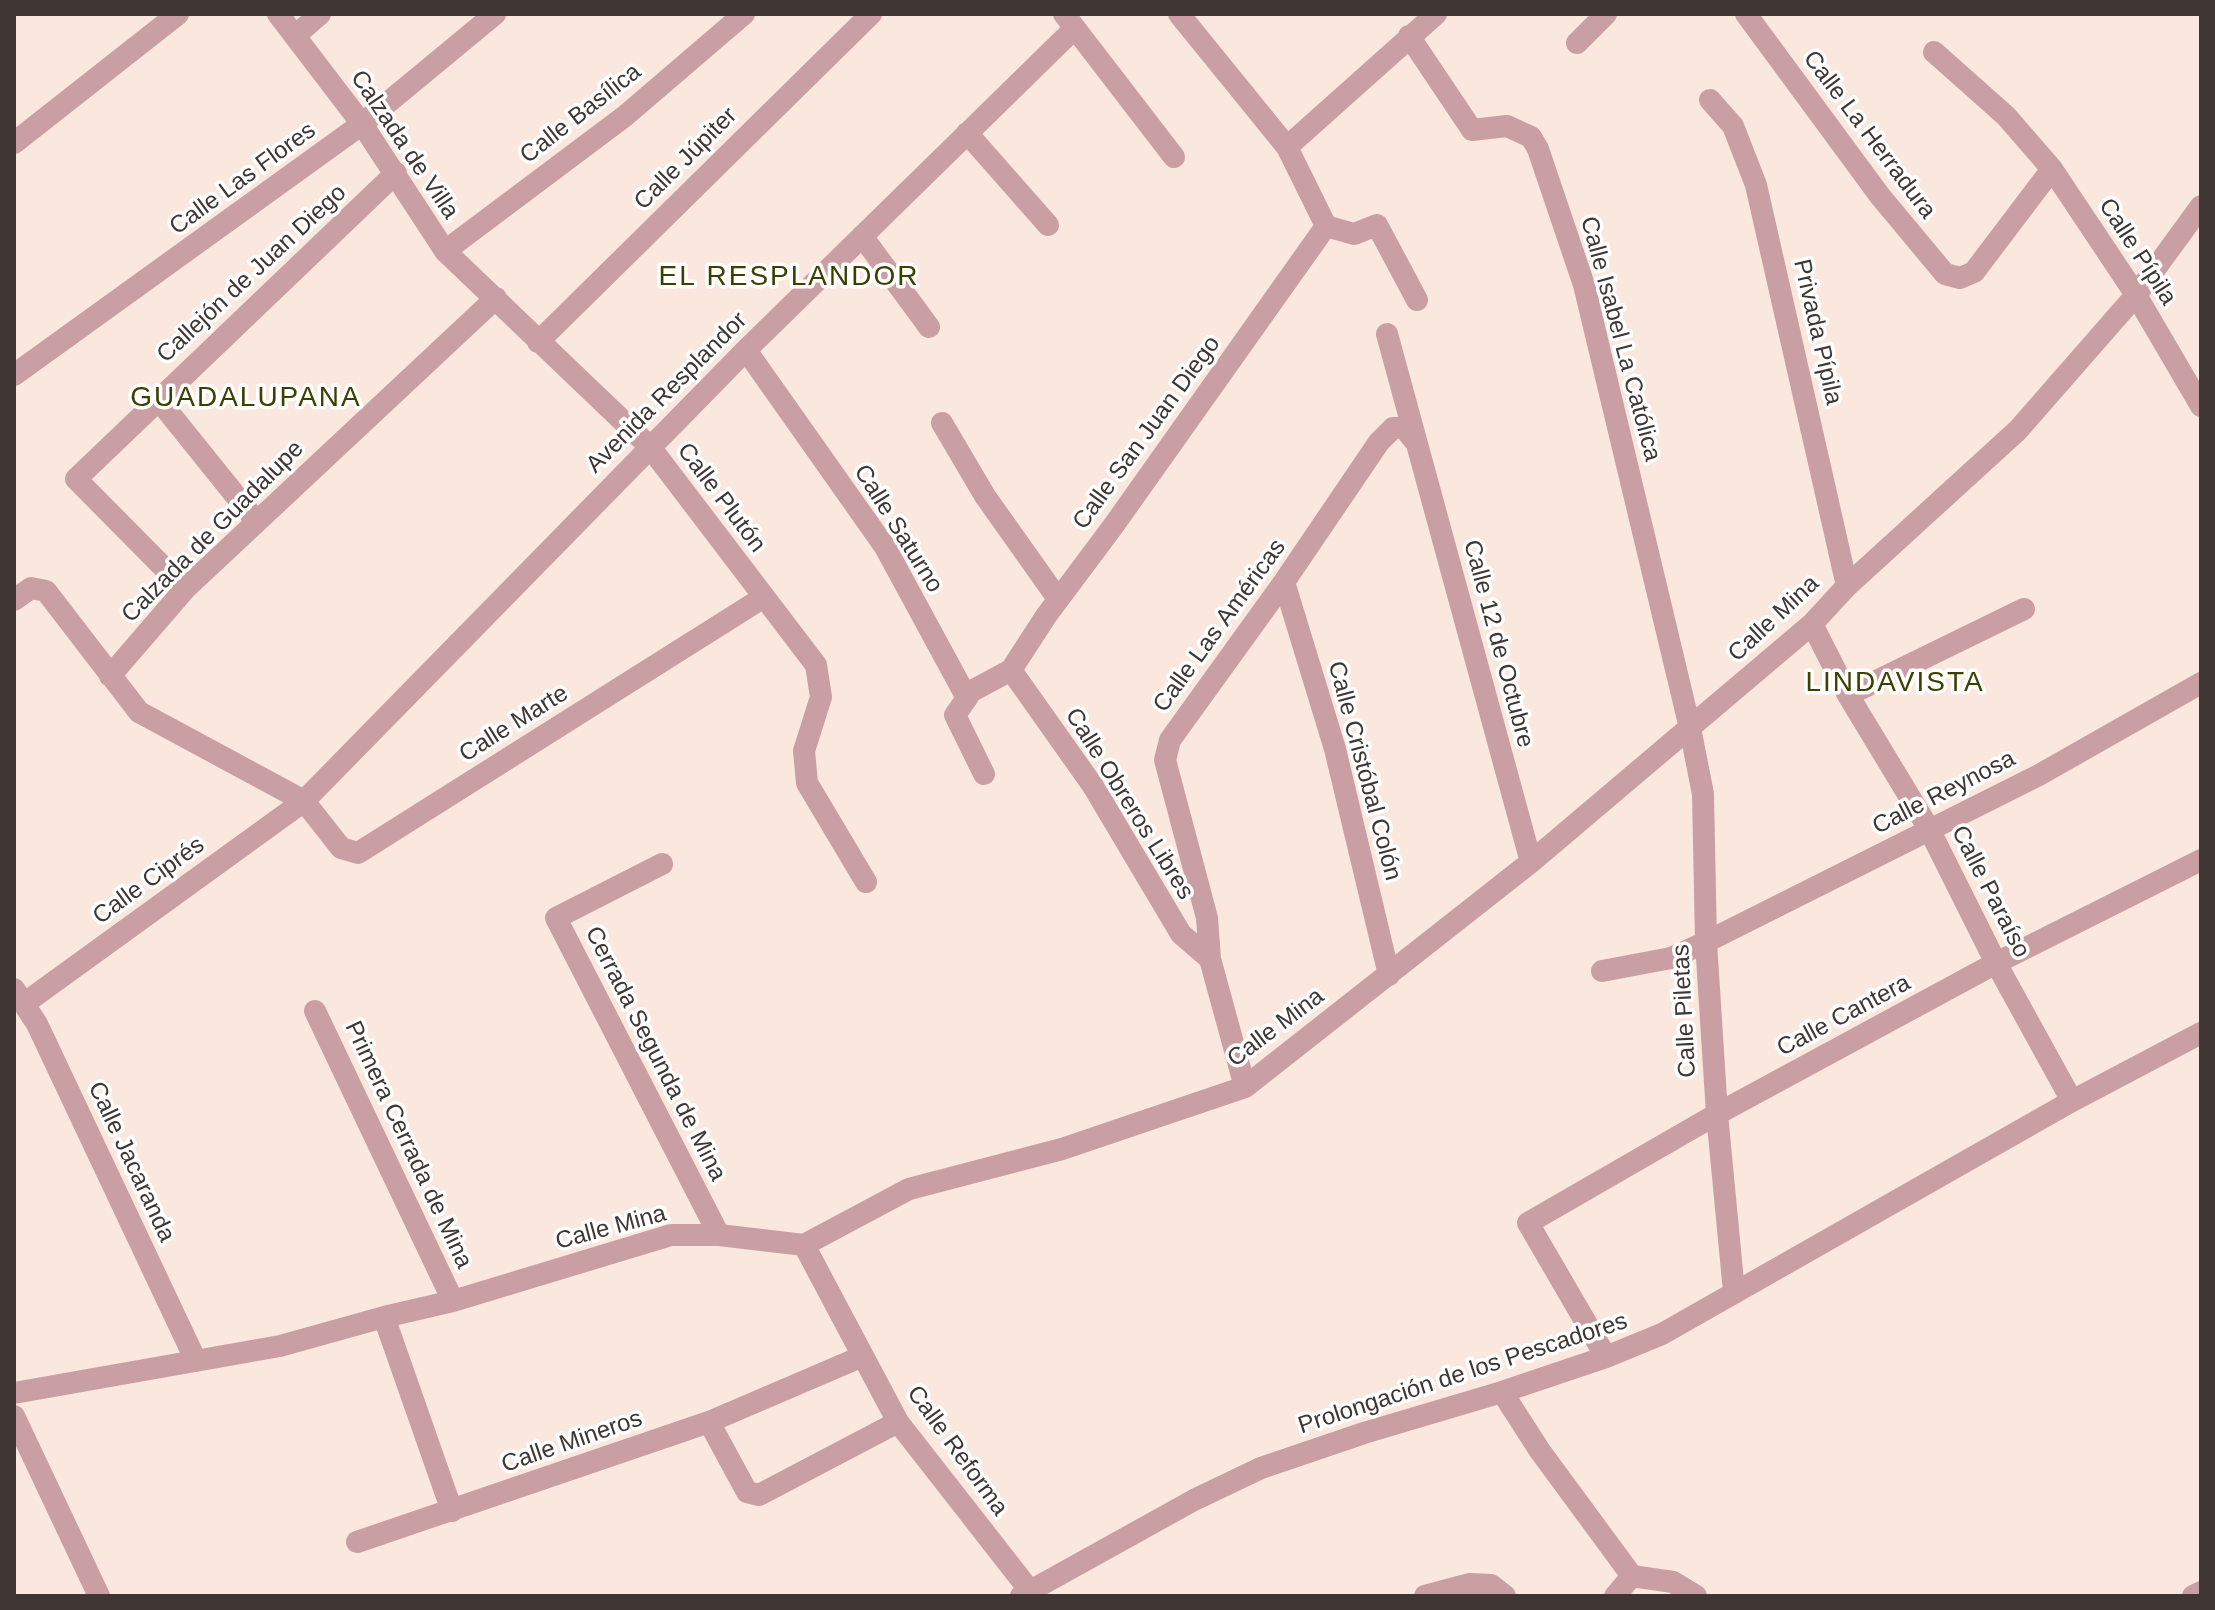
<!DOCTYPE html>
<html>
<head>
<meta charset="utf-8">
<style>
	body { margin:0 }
	#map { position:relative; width:2215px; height:1610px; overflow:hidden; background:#fae8de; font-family:Helvetica,sans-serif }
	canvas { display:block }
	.frame { position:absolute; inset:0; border:16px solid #3d3632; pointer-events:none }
</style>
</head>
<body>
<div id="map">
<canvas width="2215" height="1610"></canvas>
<div class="frame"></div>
</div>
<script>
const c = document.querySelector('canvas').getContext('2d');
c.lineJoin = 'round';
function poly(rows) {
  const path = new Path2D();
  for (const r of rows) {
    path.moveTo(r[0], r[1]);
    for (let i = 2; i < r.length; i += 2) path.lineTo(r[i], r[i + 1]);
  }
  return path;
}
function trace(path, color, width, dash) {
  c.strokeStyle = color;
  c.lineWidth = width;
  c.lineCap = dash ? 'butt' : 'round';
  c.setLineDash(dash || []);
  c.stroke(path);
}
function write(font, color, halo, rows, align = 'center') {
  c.font = font + ' Helvetica,sans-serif';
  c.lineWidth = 7;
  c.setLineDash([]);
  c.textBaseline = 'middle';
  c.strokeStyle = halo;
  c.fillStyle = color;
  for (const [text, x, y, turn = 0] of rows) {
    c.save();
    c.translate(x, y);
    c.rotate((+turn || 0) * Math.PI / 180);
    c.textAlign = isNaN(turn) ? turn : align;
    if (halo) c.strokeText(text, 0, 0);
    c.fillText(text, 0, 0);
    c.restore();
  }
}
const minor = poly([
	[278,14,362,124,445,251,650,447,816,665,821,697,804,751,807,783,866,882],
	[1064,14,1174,157],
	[1179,14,1287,147,1326,226],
	[1746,14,1880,196,1945,274,1960,278,1974,272,2052,169],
	[295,36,320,14],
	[1409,36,1472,130,1507,126,1531,137,1538,149,1584,285,1690,728,1703,794,1706,942,1717,1114,1734,1292],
	[1577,43,1606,14],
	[1934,52,2006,116,2052,169,2136,295,2201,406],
	[1710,100,1733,126,1756,185,1847,586],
	[967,133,1048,225],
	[14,143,178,14],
	[1287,147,1436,14],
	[1326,226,1354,234,1377,225,1417,300],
	[862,236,929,327],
	[445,251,625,116,744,14],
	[1387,334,1531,862],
	[538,342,871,14],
	[746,350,885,547,967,698,970,692,1011,670,1046,616,1114,525,1326,226],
	[14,375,362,124,495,14],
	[158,399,256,521],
	[942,423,985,496,1058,599],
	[1284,582,1335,749,1389,975],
	[185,589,76,479,396,173],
	[14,600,31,588,46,591,139,712,304,801,341,848,358,853,764,597],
	[1812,624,1848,695,1929,829,1996,963,2072,1101],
	[1011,670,1093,786,1181,934,1210,959],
	[110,676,185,589,496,298],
	[1848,695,2024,609],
	[967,698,955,715,984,774],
	[662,864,556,918,719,1235],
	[1602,971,1671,958,1706,942,2039,775,2201,683],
	[14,989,37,1024,196,1361],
	[25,1003,304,801,746,350,1074,29],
	[315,1011,453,1301],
	[1245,1087,1210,959,1207,918,1165,760,1170,740,1284,582,1379,442,1393,428,1399,428,1405,429,1414,440],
	[804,1245,898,1422,1034,1596],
	[384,1317,452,1511],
	[1606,1357,1528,1223,1717,1114,1996,963,2201,860],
	[1502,1392,1540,1451,1632,1576,1673,1582,1696,1596],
	[14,1393,280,1346,384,1317,453,1301,671,1235,719,1235,804,1245,909,1189,1062,1149,1245,1087,1531,862,1812,624,1847,586,2018,430,2136,295,2201,206],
	[14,1416,99,1596],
	[709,1422,747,1492,759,1495,898,1422],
	[357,1542,709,1422,863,1356],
	[1021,1596,1194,1500,1261,1468,1364,1433,1502,1392,1606,1357,1662,1334,2072,1101,2201,1033],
	[1425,1596,1470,1584,1491,1585,1505,1596],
	[1615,1596,1632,1576],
	[2193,1596,2201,1592]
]);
const streetNames = [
	["Calle Basílica",581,114,-38],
	["Calle La Herradura",1869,135,53],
	["Calzada de Villa",404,145,56],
	["Calle Júpiter",686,159,-45],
	["Calle Las Flores",243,179,-36],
	["Calle Pípila",2137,252,57],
	["Callejón de Juan Diego",252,274,-43],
	["Privada Pípila",1817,332,77],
	["Calle Isabel La Católica",1620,339,75],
	["Avenida Resplandor",667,393,-45],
	["Calle San Juan Diego",1147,433,-54],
	["Calle Plutón",721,498,53],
	["Calle Saturno",898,529,58],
	["Calzada de Guadalupe",213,532,-45],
	["Calle Mina",1774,619,-43],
	["Calle Las Américas",1220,626,-54],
	["Calle 12 de Octubre",1498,644,75],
	["Calle Marte",514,724,-32],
	["Calle Cristóbal Colón",1364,771,75],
	["Calle Reynosa",1944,793,-27],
	["Calle Obreros Libres",1129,804,58],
	["Calle Ciprés",149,881,-36],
	["Calle Paraíso",1990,892,63],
	["Calle Piletas",1685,1011,-93],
	["Calle Cantera",1844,1016,-28],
	["Calle Mina",1276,1028,-37],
	["Cerrada Segunda de Mina",655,1054,63],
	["Primera Cerrada de Mina",408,1145,65],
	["Calle Jacaranda",131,1162,65],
	["Calle Mina",611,1228,-15],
	["Prolongación de los Pescadores",1463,1374,-18],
	["Calle Mineros",572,1442,-19],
	["Calle Reforma",957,1451,54]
];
const quarterNames = [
	["EL RESPLANDOR",789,277],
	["GUADALUPANA",246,398],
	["LINDAVISTA",1895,683]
];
trace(minor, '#ca9fa4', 22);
write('24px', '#3d3632', '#fff', streetNames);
c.letterSpacing = '2px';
write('28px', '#3b3f00', '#fff', quarterNames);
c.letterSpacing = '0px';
</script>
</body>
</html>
